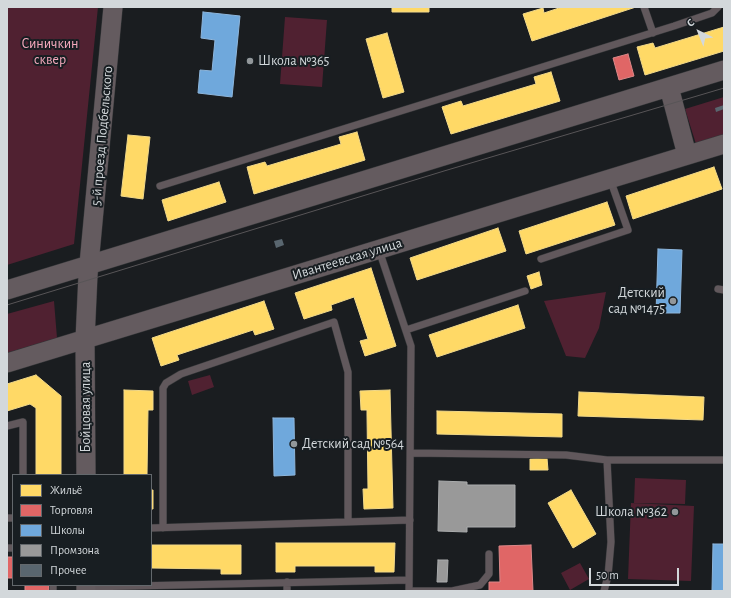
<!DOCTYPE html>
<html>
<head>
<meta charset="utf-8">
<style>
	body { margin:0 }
	#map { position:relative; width:731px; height:598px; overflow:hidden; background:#1a1d20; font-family:"Alegreya Sans",sans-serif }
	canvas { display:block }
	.frame { position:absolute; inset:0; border:8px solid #d3d8db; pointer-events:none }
	.legend { position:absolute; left:12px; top:474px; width:140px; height:112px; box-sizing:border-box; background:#181e22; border:1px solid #63686c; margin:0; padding:5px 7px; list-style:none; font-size:12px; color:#d3d8db }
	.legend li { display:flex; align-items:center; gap:8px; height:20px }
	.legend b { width:20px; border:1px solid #63686c }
	.north { position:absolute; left:679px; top:12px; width:40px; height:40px; -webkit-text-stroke:3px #181e22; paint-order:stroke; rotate:317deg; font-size:11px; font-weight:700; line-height:16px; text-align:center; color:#d3d8db }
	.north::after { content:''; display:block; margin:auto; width:14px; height:18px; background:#d3d8db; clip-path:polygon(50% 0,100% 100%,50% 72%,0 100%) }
	.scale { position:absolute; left:589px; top:568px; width:90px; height:18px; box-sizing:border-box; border:2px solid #d3d8db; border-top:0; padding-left:5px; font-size:12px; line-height:14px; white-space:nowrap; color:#d3d8db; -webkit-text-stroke:3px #181e22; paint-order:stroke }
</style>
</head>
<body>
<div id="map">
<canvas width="731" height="598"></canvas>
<div class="frame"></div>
<ul class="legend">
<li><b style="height:11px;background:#ffd966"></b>Жильё</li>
<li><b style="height:11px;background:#e06666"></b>Торговля</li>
<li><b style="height:11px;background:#6fa8dc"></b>Школы</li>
<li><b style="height:11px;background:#999"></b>Промзона</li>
<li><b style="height:11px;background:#59666f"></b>Прочее</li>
</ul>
<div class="north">С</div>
<div class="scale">50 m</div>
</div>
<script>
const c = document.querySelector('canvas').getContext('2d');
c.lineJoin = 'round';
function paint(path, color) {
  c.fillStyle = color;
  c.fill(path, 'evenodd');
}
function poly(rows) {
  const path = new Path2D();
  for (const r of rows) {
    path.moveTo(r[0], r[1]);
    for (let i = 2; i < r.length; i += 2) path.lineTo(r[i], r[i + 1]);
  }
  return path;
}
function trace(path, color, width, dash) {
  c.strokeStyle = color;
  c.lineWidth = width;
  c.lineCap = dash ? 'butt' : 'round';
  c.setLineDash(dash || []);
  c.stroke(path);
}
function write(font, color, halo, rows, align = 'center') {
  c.font = font + ' "Alegreya Sans",sans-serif';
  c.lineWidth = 4;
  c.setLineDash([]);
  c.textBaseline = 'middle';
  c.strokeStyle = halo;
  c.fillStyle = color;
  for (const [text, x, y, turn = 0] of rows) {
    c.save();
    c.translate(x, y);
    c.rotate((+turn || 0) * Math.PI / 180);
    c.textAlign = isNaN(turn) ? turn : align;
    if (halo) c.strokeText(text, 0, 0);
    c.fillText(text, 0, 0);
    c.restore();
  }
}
const green = poly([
	[7,7,98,7,74,244,7,265],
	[285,17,327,20,322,87,280,84],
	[724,97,724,136,696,144,685,109],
	[606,292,599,328,585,358,566,356,544,301],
	[54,301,57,338,7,353,7,314],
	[210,375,214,387,192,395,188,381],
	[635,478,686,480,685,504,634,503],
	[631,503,694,506,691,581,628,579],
	[580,563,589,579,570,590,561,573]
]);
const homes = poly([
	[392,7,429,7,429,12,392,12,392,7],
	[562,7,636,7,532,41,523,14,543,8,544,13,562,7],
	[724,27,724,51,645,75,637,47,653,43,655,48,724,27],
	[387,33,404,92,383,98,366,39,387,33],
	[551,72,560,101,451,134,442,107,461,101,463,106,536,84,534,77,551,72],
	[357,132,365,160,254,194,247,167,265,162,267,166,341,144,339,137,357,132],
	[128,135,150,137,143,199,121,196,128,135],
	[714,167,722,189,633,219,626,196,714,167],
	[219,182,226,202,168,221,162,200,219,182],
	[607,202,615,225,526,254,519,231,607,202],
	[498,228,506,251,417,280,410,258,498,228],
	[371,268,396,346,365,356,360,341,368,339,354,297,331,305,332,310,304,319,295,293,371,268],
	[539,272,542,285,531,289,527,276,539,272],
	[264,301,274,329,255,335,253,330,177,355,179,360,161,366,152,338,264,301],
	[518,305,525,328,437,357,429,335,518,305],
	[36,375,61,396,61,475,36,475,36,408,30,404,7,411,7,384,36,375],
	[124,390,153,391,153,410,148,410,147,475,124,475,124,390],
	[390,390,393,508,364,509,363,489,368,489,367,415,367,410,361,410,360,391,390,390],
	[579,392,704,397,703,420,578,416,579,392],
	[437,411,562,414,562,437,437,434,437,411],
	[547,458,548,470,530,470,530,459,547,458],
	[151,490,153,490,153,509,151,509,151,490],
	[571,490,596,534,573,548,548,503,571,490],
	[276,543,395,543,394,572,375,572,375,566,295,566,295,572,276,572,276,543],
	[151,545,241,545,241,574,221,574,221,569,151,568,151,545]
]);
const shops = poly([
	[628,54,634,76,619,80,613,58,628,54],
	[531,545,533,591,489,591,489,582,500,582,499,546,531,545],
	[7,557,13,557,13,578,7,578,7,557],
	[25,585,49,585,49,591,25,591,25,585]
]);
const schools = poly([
	[203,12,240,16,232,97,198,93,200,70,212,71,215,40,201,38,203,12],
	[658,249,682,250,680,313,656,313,658,249],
	[273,418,294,418,295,475,274,476,273,418],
	[713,544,724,544,724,591,712,591,713,544]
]);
const industry = poly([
	[439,481,467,482,467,485,515,485,515,527,467,527,467,532,438,531,439,481],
	[438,560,448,560,447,582,437,582,438,560]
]);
const building = poly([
	[724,105,724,109,716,112,715,108],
	[282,239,284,245,276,248,274,241]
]);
const lane = poly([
	[644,7,653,33],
	[160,186,674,26,712,13,718,7],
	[379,250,411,346,409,591],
	[541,259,628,230,610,179],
	[718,289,724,290],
	[406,330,525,291],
	[7,426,23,422,23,475],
	[411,453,566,455,607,460],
	[7,518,13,518],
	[151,528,410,520],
	[163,528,163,388,166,383,181,374,334,322,348,372,348,522],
	[7,548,13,548],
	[287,582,287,591],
	[88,587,409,580],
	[53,591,53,585],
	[409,591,452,591,480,585,489,574,489,554],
	[604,591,608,576,611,542,607,460,724,460]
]);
const secondary = poly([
	[669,87,687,155],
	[7,290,724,70],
	[7,363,724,144],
	[86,475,85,340,88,275,113,7],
	[86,585,86,591]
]);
const tram = poly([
	[7,305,444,171,724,88]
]);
const markers = [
	[250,61,4,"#92979a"],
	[673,301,4,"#92979a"],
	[294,444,4,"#92979a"],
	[675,512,4,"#92979a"]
];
const parkNames = [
	["Синичкин",50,44],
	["сквер",50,60]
];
const poiNames = [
	["Школа №365",258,61],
	["Детский",665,293,"right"],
	["сад №1475",665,309,"right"],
	["Детский сад №564",302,444],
	["Школа №362",667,512,"right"]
];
const streetNames = [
	["5-й проезд Подбельского",102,136,-85],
	["Ивантеевская улица",347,259,-17],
	["Бойцовая улица",86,407,-90]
];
paint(green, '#502131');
paint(homes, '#ffd966');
trace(homes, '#f2d989', 1);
paint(shops, '#e06666');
trace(shops, '#dc8889', 1);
paint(schools, '#6fa8dc');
trace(schools, '#8db6dc', 1);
paint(industry, '#999');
trace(industry, '#aaacad', 1);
paint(building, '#59666f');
trace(lane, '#353739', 8);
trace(secondary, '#353739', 20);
trace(lane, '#61585c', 7);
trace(secondary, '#645b5f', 19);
trace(tram, '#585557', 1);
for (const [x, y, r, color] of markers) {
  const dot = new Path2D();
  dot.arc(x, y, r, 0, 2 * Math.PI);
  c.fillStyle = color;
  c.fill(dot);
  trace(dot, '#181e22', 1.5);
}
write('14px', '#f5a9bd', '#181e22', parkNames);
write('14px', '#d3d8db', '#181e22', poiNames, 'left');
write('14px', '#d3d8db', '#181e22', streetNames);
</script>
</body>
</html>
